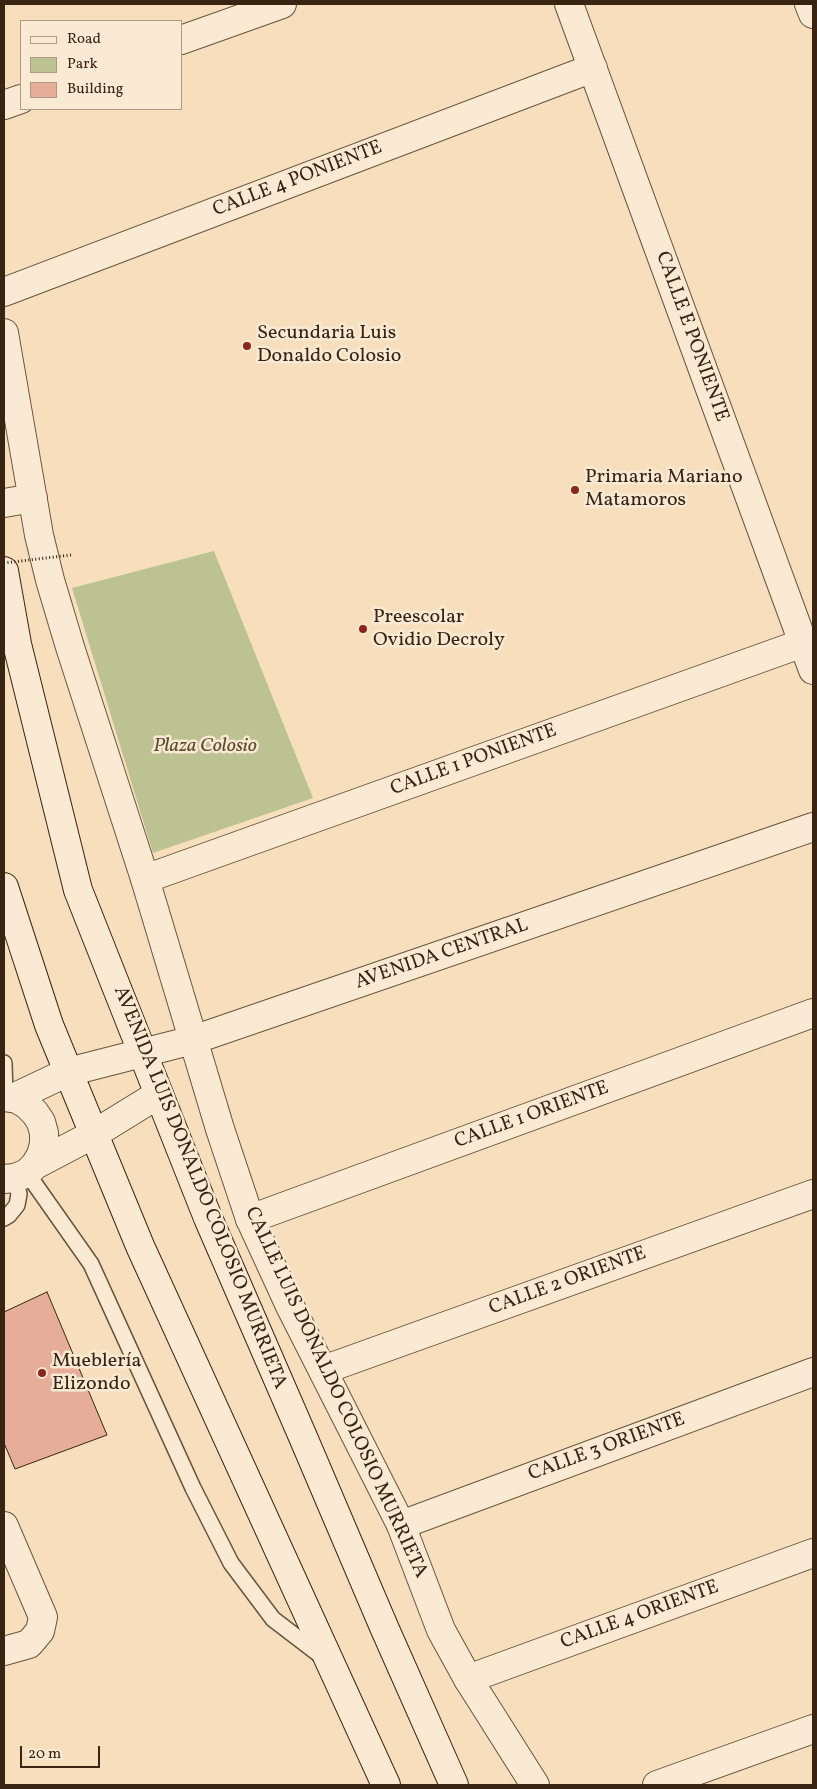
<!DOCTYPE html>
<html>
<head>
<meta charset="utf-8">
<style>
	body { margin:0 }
	#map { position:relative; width:817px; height:1789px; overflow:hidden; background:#f7dfbd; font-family:Vollkorn,serif }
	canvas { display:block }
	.frame { position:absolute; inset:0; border:5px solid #392411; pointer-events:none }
	.legend { position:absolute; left:20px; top:20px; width:162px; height:90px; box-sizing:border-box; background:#faead4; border:1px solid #ad9b86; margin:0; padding:6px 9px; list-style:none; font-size:15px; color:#392411 }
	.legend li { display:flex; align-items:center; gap:10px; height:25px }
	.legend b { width:25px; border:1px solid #ad9b86 }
	.scale { position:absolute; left:20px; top:1746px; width:80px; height:22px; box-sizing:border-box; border:2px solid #392411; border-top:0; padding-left:6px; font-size:15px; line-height:18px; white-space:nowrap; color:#392411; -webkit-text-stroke:4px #faead4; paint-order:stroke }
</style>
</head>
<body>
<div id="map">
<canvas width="817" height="1789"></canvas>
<div class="frame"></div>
<ul class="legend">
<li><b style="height:6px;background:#faead4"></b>Road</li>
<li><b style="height:14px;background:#bcc291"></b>Park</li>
<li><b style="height:14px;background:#e6ae98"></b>Building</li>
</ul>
<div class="scale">20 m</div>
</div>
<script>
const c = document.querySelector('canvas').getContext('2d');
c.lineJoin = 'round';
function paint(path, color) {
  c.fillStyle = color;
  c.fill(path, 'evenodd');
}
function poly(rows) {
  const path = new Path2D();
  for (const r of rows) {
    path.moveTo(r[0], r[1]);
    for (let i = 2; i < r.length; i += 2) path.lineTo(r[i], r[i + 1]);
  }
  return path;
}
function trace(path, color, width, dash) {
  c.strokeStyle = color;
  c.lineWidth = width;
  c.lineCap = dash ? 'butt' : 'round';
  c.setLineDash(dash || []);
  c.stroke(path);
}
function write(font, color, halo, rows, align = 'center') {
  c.font = font + ' Vollkorn,serif';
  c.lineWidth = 5;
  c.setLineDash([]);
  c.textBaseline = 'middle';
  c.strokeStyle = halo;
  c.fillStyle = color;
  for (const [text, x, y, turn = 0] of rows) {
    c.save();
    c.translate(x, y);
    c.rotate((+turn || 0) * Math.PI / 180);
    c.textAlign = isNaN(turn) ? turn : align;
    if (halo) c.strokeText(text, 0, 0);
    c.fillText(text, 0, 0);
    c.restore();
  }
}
const green = poly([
	[214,551,313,798,153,853,72,588]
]);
const building = poly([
	[47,1292,107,1435,15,1469,4,1443,4,1312,47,1292]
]);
const service = poly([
	[4,1063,5,1097],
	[27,1173,91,1264,193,1488,231,1563,273,1619,324,1658],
	[4,1218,9,1215,17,1205,19,1194,15,1178]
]);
const minor = poly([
	[569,4,813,670],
	[181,40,282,4],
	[4,105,21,99],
	[4,292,593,68],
	[145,879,803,643],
	[4,1097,17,1099,27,1105,35,1113,41,1122,44,1133,44,1144,41,1155,35,1165,27,1173,15,1178,4,1179],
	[13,1098,68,1072],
	[35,1165,94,1134,159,1094],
	[250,1219,813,1013],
	[323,1370,813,1194],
	[401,1525,813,1372],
	[4,1526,43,1617,40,1631,29,1644,4,1651],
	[468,1679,813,1553],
	[657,1785,813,1729]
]);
const tertiary = poly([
	[809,4,813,14],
	[4,333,39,535,50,580,70,647,145,879,220,1129,250,1219,290,1306,401,1525,441,1630,468,1679,535,1785],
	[4,503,33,498],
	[68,1072,193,1040,813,827]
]);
const secondary = poly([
	[4,571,17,644,78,890,208,1218,303,1437,384,1627,454,1785],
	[4,887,49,1025,140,1246,386,1785]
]);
const pathBridge = poly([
	[4,563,71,555]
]);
const markers = [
	[247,346,5,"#8f2418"],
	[575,490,5,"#8f2418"],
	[363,629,5,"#8f2418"],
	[42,1373,5,"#8f2418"]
];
const streetNames = [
	["CALLE 4 PONIENTE",298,180,-21],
	["CALLE E PONIENTE",691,337,70],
	["CALLE 1 PONIENTE",474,761,-20],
	["AVENIDA CENTRAL",442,955,-19],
	["CALLE 1 ORIENTE",532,1116,-20],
	["AVENIDA LUIS DONALDO COLOSIO MURRIETA",199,1188,68],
	["CALLE 2 ORIENTE",568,1282,-20],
	["CALLE LUIS DONALDO COLOSIO MURRIETA",335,1393,65],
	["CALLE 3 ORIENTE",607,1448,-20],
	["CALLE 4 ORIENTE",640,1616,-20]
];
const poiNames = [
	["Secundaria Luis",257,334],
	["Donaldo Colosio",257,357],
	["Primaria Mariano",585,478],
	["Matamoros",585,501],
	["Preescolar",373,618],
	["Ovidio Decroly",373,641],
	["Mueblería",52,1362],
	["Elizondo",52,1385]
];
const parkNames = [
	["Plaza Colosio",205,747]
];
paint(green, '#bcc291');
paint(building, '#e6ae98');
trace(building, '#392411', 1);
trace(service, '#68533c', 18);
trace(minor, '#68533c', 30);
trace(tertiary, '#68533c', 30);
trace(secondary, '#392411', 30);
trace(service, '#faead4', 15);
trace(minor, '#faead4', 28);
trace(tertiary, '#faead4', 28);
trace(secondary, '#faead4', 28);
trace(pathBridge, '#392411', 3, [1, 2.5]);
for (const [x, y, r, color] of markers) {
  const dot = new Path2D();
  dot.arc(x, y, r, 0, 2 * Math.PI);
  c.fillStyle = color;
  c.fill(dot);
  trace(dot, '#faead4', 2);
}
write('20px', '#392411', '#faead4', streetNames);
write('20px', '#392411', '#faead4', poiNames, 'left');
write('italic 20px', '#5a4c31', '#faead4', parkNames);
</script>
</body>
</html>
